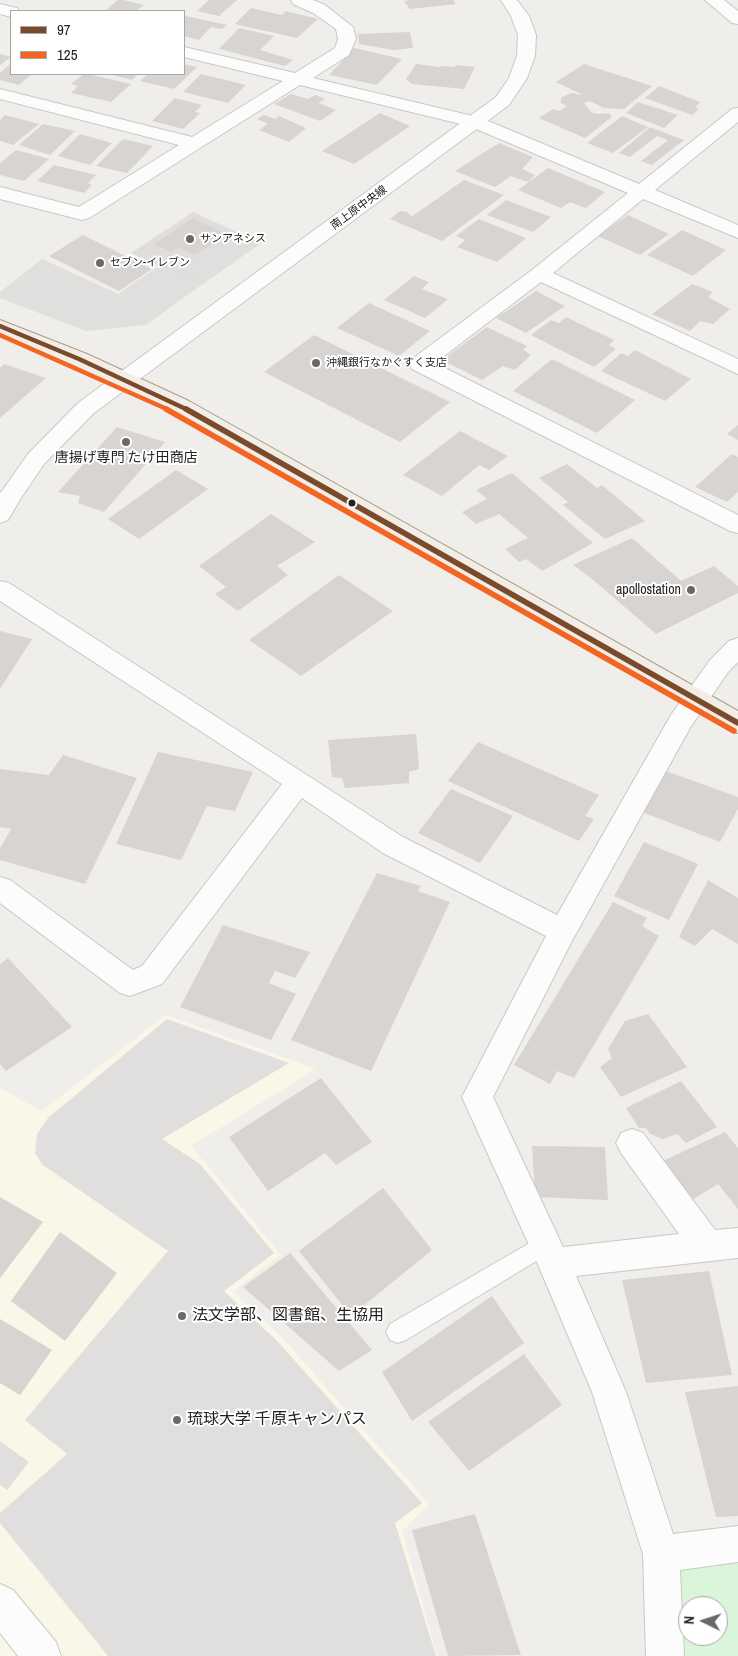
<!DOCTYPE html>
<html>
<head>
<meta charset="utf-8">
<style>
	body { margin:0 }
	#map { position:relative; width:738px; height:1656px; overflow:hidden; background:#f0eeeb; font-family:"Archivo Narrow",sans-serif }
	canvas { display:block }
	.legend { position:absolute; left:10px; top:10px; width:175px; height:65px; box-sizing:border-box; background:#fff; border:1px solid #a7a7a7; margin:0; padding:6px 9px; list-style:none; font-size:15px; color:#222 }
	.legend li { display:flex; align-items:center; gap:10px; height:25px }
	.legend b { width:25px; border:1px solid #a7a7a7 }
	.north { position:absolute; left:678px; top:1596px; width:50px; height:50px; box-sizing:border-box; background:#fff; border:1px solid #a7a7a7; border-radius:50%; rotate:274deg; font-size:14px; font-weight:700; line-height:20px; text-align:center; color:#222 }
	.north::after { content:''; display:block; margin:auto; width:18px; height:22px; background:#6a6968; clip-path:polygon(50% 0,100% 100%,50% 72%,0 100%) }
</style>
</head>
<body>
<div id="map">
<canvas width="738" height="1656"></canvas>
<ul class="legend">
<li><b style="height:6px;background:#7a4b2a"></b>97</li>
<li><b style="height:6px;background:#f26522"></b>125</li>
</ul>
<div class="north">N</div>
</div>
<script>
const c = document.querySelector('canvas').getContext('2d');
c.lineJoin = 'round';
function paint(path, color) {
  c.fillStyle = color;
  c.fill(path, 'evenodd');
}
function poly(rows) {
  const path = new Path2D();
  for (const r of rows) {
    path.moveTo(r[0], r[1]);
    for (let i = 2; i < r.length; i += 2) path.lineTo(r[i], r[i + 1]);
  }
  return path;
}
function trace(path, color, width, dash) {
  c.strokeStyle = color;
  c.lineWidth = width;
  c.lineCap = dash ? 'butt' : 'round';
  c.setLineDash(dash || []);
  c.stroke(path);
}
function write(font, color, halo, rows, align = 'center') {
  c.font = font + ' "Archivo Narrow","Noto Sans JP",sans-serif';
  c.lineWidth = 4;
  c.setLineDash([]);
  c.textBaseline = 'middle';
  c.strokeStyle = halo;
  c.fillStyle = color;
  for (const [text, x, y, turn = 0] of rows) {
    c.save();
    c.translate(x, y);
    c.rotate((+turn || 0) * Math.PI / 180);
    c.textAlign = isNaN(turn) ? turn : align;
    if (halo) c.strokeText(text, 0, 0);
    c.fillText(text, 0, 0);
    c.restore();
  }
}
const residential = poly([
	[193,212,261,243,200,286,131,253]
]);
const education = poly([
	[166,1015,316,1069,191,1146,281,1255,233,1291,280,1335,430,1505,402,1531,437,1656,0,1656,0,1088,42,1111]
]);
const park = poly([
	[738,1544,738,1656,665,1656,661,1554],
	[688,1606,718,1606,718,1636,688,1636]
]);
const parking = poly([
	[234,230,261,243,204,283,159,262,179,249,195,257],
	[42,259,118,294,159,266,200,286,146,325,86,331,0,298,0,292],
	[167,1019,289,1063,162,1139,200,1164,274,1253,224,1291,278,1342,422,1503,395,1523,436,1656,108,1656,0,1523,0,1513,67,1454,25,1420,168,1251,43,1165,35,1153,37,1134,48,1118],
	[0,1441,29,1462,7,1490,0,1485]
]);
const building = poly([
	[118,0,123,0,144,5,136,11,105,11],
	[209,0,237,0,219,16,197,11],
	[409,0,453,0,456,4,410,9,404,1],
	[251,8,282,15,286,11,318,19,297,38,235,24],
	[186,16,227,25,222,29,211,27,199,40,184,36,184,18],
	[239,28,274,36,260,50,293,60,285,66,219,49],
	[410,32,413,48,393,50,359,44,358,34],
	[354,48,402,59,377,85,329,75],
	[0,54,11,57,0,65],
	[11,63,11,74,32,74,19,85,0,80,0,73],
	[184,64,197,67,174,89,140,81,148,74,184,74],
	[416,64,439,67,442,66,453,67,457,65,475,67,464,89,412,84,406,79],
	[584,64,652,86,624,109,604,108,590,101,584,103,591,112,597,114,609,113,612,117,585,138,539,118,553,109,560,111,567,106,561,103,561,98,571,93,583,95,556,82],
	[84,74,88,74,131,84,111,102,71,93,78,86,71,84],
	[109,74,138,74,132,80],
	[201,74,246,85,228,103,183,92],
	[659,86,700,102,695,107,699,109,692,115,645,98],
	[291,94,308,99,315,95,325,99,319,103,336,110,320,121,274,104],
	[175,98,202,105,195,112,200,113,183,129,152,121],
	[638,102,678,115,664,128,626,113],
	[380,113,410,126,354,164,322,151],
	[5,115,39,124,13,145,0,141,0,120],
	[264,115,275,119,279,116,306,128,289,142,259,130,268,124,257,119],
	[622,116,648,127,613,153,587,143],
	[43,124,75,131,50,155,19,145],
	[650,127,684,140,652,165,641,161,668,140,657,136,630,157,619,153],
	[80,134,112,143,90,165,58,156],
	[123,139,153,146,127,173,96,166],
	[499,143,533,157,522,169,535,175,528,182,511,176,495,187,455,171],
	[16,150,49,159,24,181,0,175,0,163],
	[54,165,96,175,88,183,92,185,84,193,37,181],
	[548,168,605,192,586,208,570,202,561,208,518,190],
	[464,180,504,195,442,241,390,219,400,211,408,212,411,217],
	[506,200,551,217,533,232,487,215],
	[628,215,669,234,640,255,598,236],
	[193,218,227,234,195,255,178,247,171,252,154,244],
	[479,219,526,238,497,262,457,247,465,240,456,236],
	[682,230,726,250,693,276,647,255],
	[83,235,152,269,119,291,49,256],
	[414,276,429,282,422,289,448,299,425,318,384,300],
	[692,284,713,292,708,297,730,309,713,324,700,321,690,331,652,314],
	[536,291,565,306,526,333,496,318],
	[369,303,430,331,399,356,337,328],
	[566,317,614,340,609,345,616,349,594,367,531,335,551,320,559,323],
	[487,327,527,346,523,350,531,355,515,370,503,366,482,380,442,360],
	[314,335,450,402,400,442,264,372],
	[635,350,691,379,665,401,601,371,621,353,628,356],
	[552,359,635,400,597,433,513,391],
	[4,364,46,378,0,418,0,368],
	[738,425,738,440,727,434],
	[117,427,165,442,104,512,78,503,80,496,58,492],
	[460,431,508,456,489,470,479,465,442,496,403,475],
	[732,454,738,457,738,492,727,502,695,487],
	[567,464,597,488,602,485,645,521,605,539,563,505,568,502,539,478],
	[176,470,208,489,139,539,108,519],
	[512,473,593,543,542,571,526,559,519,562,505,549,528,538,499,514,476,524,462,512,487,499,476,490],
	[271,514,315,542,277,566,288,575,238,611,215,594,226,587,199,566],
	[632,538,681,581,714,566,738,586,738,593,656,634,591,578,573,565],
	[339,575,393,611,301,676,249,640],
	[0,631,32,639,0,689],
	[416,734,419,769,409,772,409,783,345,788,342,778,332,777,328,740],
	[478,742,599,795,585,816,594,819,579,841,448,781],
	[158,752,253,772,235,811,207,806,181,860,116,844],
	[63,755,137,778,85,884,0,860,0,848,11,829,0,827,0,769,49,775],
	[663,770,738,797,738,809,720,842,642,812],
	[451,789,513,816,480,863,418,833],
	[644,842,698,864,669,920,614,896],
	[377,873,421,886,418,891,450,902,371,1071,291,1040],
	[708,880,738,898,738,944,712,929,695,946,679,937],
	[613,902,647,918,642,926,659,936,574,1078,557,1071,550,1084,514,1065],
	[223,925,310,952,295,978,275,971,269,983,296,994,271,1040,180,1007],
	[8,958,72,1027,6,1071,0,1064,0,964],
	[648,1014,687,1067,621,1097,600,1067,612,1058,608,1049,625,1021],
	[321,1078,372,1142,336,1165,325,1153,268,1191,229,1137],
	[681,1081,717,1127,686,1143,677,1134,663,1139,650,1134,646,1128,639,1128,626,1108],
	[725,1132,738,1148,738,1209,718,1184,690,1201,663,1161],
	[532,1146,605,1147,608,1200,535,1197],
	[383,1188,432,1250,351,1316,299,1251],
	[0,1197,43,1222,0,1278],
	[60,1232,117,1273,65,1341,11,1301],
	[290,1253,372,1350,339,1371,243,1287],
	[709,1271,732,1375,646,1383,622,1280],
	[492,1296,524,1343,412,1421,382,1372],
	[0,1319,52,1350,20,1395,0,1383],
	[524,1354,562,1405,469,1471,428,1422],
	[738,1386,738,1516,716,1517,685,1392],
	[475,1514,521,1655,448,1656,412,1530]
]);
const service = poly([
	[545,1234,553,1237,556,1244,553,1251,406,1340,398,1343,390,1340,386,1332,390,1324,545,1234]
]);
const minor = poly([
	[291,0,313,0,325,5,353,27,356,39,349,55,313,78,481,118,639,184,732,109,738,108,738,122,655,190,738,225,738,238,643,199,553,273,738,359,738,374,541,282,435,363,738,515,738,533,730,531,412,369,409,364,412,359,532,270,628,193,469,126,300,85,89,218,82,220,0,199,0,187,79,207,179,145,0,99,0,89,192,137,283,81,184,57,184,47,295,73,335,48,338,39,336,29,313,13,293,4,291,0],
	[705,0,724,0,738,11,738,24,732,23,705,0],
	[0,4,17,8,19,11,11,11,11,17,0,14,0,4],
	[0,581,9,583,403,837,557,915,671,715,710,660,729,641,738,638,738,662,728,672,690,728,573,939,493,1097,563,1247,679,1234,621,1153,616,1143,621,1133,632,1129,643,1133,715,1230,738,1228,738,1258,576,1276,626,1392,673,1534,738,1526,738,1562,680,1570,684,1656,646,1656,643,1554,592,1392,539,1267,462,1097,546,936,383,853,302,798,162,984,130,996,120,993,0,903,0,877,10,880,133,970,142,966,282,784,0,601,0,581]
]);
const tertiary = poly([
	[501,0,517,0,529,16,536,35,535,56,527,78,509,105,94,413,44,464,21,498,8,520,0,523,0,493,2,491,28,454,78,403,496,97,509,78,517,56,518,35,511,16,501,0],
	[0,1584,13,1590,56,1642,61,1656,18,1656,0,1633,0,1584]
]);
const primary = poly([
	[0,320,87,354,189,401,738,711,738,733,729,730,173,411,71,364,0,334,0,320]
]);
const bus1Far1 = poly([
	[0,326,79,359,188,410]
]);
const bus1 = poly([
	[186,409,738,723]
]);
const bus2Far1 = poly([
	[0,335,169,410]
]);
const bus2 = poly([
	[166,409,734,731]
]);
const markers = [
	[190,239,5,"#6a6968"],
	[100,263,5,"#6a6968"],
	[316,363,5,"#6a6968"],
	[126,442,5,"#6a6968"],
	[352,503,4.5,"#222"],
	[691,590,5,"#6a6968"],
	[182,1316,5,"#6a6968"],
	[177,1420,5,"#6a6968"]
];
const farStreetnames = [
	["南上原中央線",359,208,-36]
];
const farPoinames = [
	["サンアネシス",200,239],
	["セブン-イレブン",110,263],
	["沖縄銀行なかぐすく支店",326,363]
];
const poiNames = [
	["唐揚げ専門 たけ田商店",126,458],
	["apollostation",681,590,"right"]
];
const nearPoinames = [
	["法文学部、図書館、生協用",192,1316],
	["琉球大学 千原キャンパス",187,1420]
];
paint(residential, '#dfdedc');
paint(education, '#f8f7e8');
paint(park, '#daf5da');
paint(parking, '#e0dfde');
paint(building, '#d7d4d2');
trace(service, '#c9c8c7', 2);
trace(minor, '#c9c8c7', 2);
trace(tertiary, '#c9c8c7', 2);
trace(primary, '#a79c86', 2);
paint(service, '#fdfcfc');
paint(minor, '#fdfcfc');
paint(tertiary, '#fdfcfc');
paint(primary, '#f3ede7');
trace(bus1Far1, '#7a4b2a', 4.5);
trace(bus1, '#7a4b2a', 5.5);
trace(bus2Far1, '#f26522', 4.5);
trace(bus2, '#f26522', 5.5);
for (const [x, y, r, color] of markers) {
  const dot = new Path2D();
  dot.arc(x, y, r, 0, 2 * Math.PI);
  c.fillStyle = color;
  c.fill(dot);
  trace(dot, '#fff', 2);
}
write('11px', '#222', '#fff', farStreetnames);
write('11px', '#222', '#fff', farPoinames, 'left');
write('14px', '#222', '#fff', poiNames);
write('16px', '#222', '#fff', nearPoinames, 'left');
</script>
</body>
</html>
